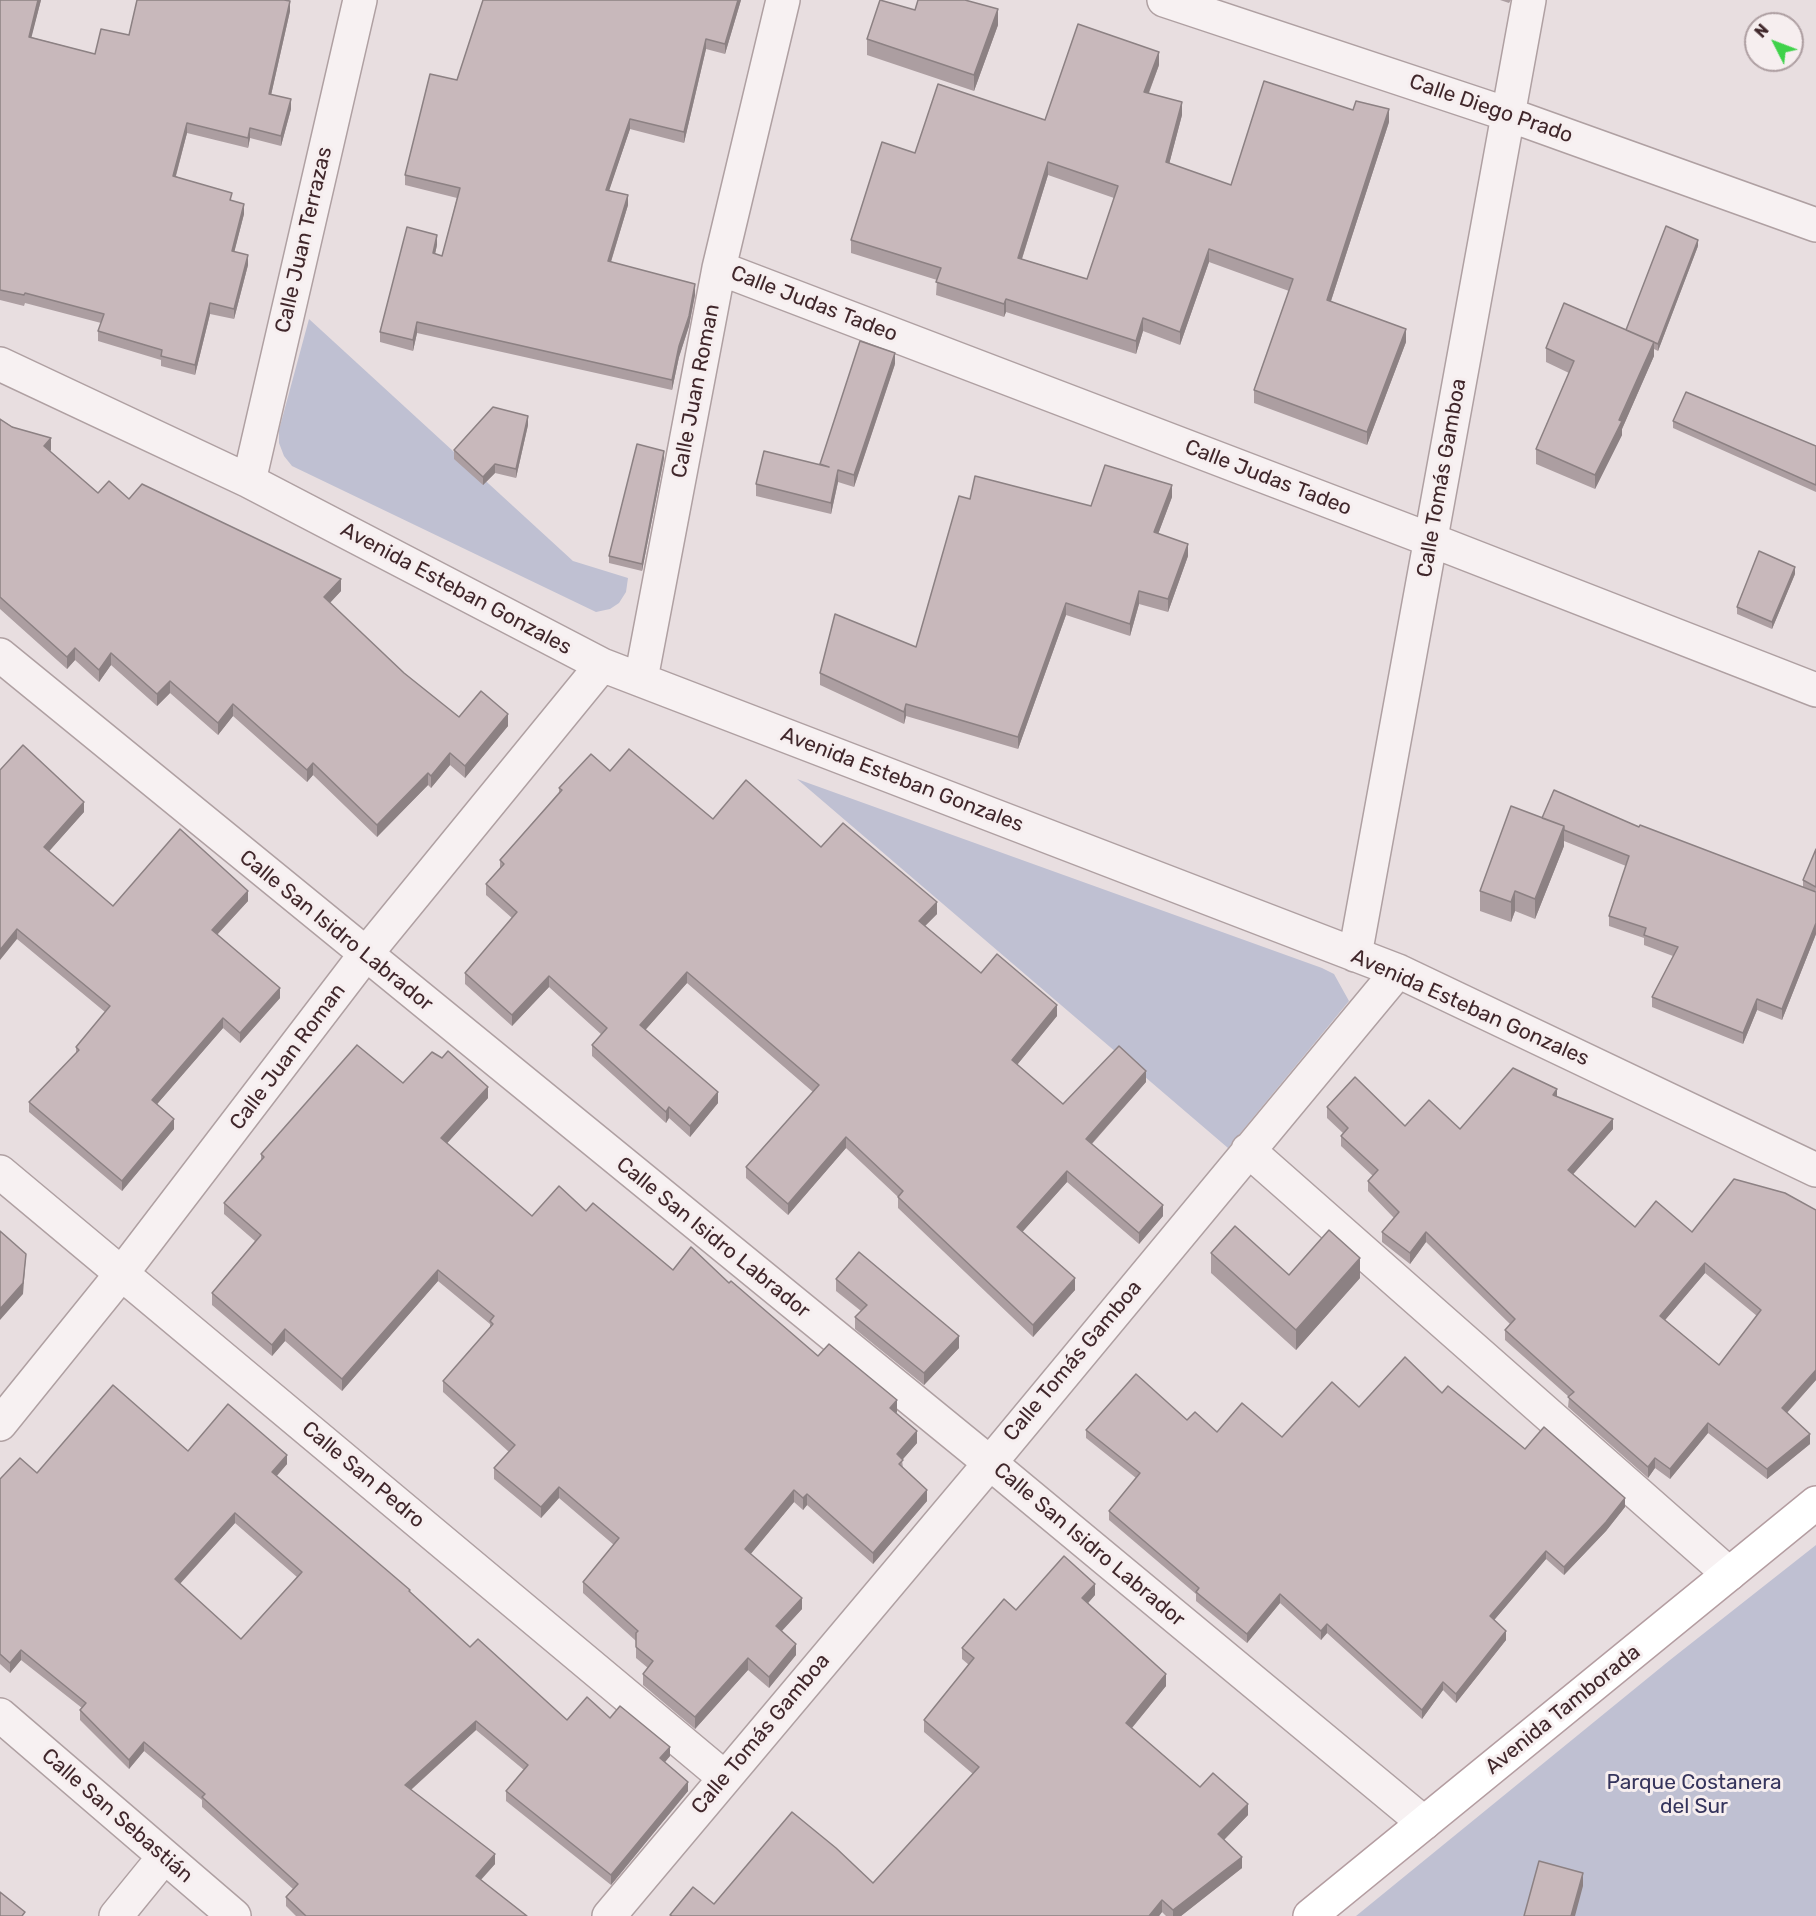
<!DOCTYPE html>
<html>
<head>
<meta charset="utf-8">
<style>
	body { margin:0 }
	#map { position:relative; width:1816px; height:1916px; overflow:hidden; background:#e8dee0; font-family:Rubik,sans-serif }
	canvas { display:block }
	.north { position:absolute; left:1744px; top:12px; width:60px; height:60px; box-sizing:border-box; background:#f6eeef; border:2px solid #ad9ea1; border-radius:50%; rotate:312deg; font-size:16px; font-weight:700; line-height:24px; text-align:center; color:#40272b }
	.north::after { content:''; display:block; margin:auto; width:21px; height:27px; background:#3fd24a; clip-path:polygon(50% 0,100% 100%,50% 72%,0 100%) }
</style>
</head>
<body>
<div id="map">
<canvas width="1816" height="1916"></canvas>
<div class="north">N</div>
</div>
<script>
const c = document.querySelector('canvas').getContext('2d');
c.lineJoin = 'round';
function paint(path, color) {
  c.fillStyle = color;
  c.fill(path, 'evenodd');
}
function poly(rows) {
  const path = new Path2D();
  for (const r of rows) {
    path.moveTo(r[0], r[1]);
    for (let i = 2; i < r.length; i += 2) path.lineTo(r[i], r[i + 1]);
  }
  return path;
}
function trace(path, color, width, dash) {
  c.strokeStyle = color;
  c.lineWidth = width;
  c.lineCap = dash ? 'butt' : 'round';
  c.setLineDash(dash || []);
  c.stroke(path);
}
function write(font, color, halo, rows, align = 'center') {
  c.font = font + ' Rubik,sans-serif';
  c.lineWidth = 6;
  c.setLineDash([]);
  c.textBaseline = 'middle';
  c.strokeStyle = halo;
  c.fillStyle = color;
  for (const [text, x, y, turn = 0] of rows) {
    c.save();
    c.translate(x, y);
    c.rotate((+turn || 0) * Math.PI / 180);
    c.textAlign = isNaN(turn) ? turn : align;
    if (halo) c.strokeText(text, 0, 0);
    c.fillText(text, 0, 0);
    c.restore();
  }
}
const green = poly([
	[309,319,573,561,628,578,626,592,619,603,610,609,596,612,292,466,284,456,279,443,279,430],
	[797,779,1322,968,1334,974,1349,1001,1228,1148],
	[1816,1545,1816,1916,1356,1916,1670,1660]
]);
const minor = poly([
	[1164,0,1507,114,1816,225],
	[719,268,1431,540,1816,690],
	[0,364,249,481,602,665,1398,971,1816,1170],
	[249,481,360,0],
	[0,655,990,1463,1424,1823],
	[641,679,719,268,783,0],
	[1355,955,1529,0],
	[1248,1150,1729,1574],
	[0,1172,725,1778],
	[0,1424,122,1273,365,955,602,665],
	[0,1715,234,1916],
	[116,1916,164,1857],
	[609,1916,990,1463,1398,971]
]);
const major = poly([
	[1310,1916,1816,1503]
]);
const wall = poly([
	[0,0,41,0,31,37,95,54,129,35,290,11,271,95,291,109,281,146,250,138,248,148,187,133,176,176,232,201,244,214,234,252,248,265,234,319,210,314,195,375,161,366,161,360,98,341,98,331,101,323,25,303,24,306,0,300],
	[483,0,741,0,725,54,706,49,684,143,630,129,609,190,628,205,611,262,695,295,689,326,679,357,672,390,417,333,413,351,380,342,380,332,437,245,435,254,442,256,457,198,405,185,405,175,457,80],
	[1500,0,1511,0,1509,3],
	[915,10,998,25,974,91,867,55,867,39],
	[1159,65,1149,93,1182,115,1169,164,1231,185,1389,122,1331,301,1406,342,1367,445,1254,403,1254,390,1289,291,1209,262,1180,345,1143,331,1136,354,1006,312,1004,317,936,295,937,280,851,253,851,240,915,153,1045,120],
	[1048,175,1114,198,1087,279,1022,259],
	[1698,246,1658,351,1654,349,1654,356,1622,429,1622,435,1595,489,1536,464,1536,449,1569,373,1546,362,1546,348,1626,330],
	[895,364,854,487,838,482,831,514,756,496,756,484,820,465],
	[0,419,51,450,50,451,98,493,129,499,341,591,330,603,404,673,459,717,508,726,465,778,450,765,431,788,428,785,377,837,313,775,307,782,233,716,218,735,170,693,157,706,111,665,99,682,75,660,67,669,0,609],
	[1673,421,1816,446,1816,492,1673,428],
	[528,425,516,478,495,473,483,485,454,459,454,450],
	[664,458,642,571,609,563,609,556],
	[1172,497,1158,534,1188,556,1168,612,1139,604,1130,636,1066,615,1018,749,906,716,904,724,820,685,820,673,916,647,970,499,1091,506],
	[1795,574,1772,629,1737,614,1737,607],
	[0,770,84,812,49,851,113,906,248,901,217,935,280,998,240,1043,223,1028,157,1104,174,1129,122,1191,29,1112,29,1102,76,1054,76,1047,105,1012,17,939],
	[610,771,713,819,821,847,937,914,925,926,981,973,1057,1016,1017,1065,1063,1104,1146,1082,1092,1144,1163,1216,1139,1244,1067,1182,1022,1232,1075,1290,1033,1337,898,1208,898,1197,846,1148,788,1215,746,1178,746,1167,813,1092,687,983,645,1030,718,1103,690,1137,669,1118,666,1123,592,1056,592,1045,602,1035,549,987,512,1026,465,984,465,973,512,918,486,895,486,884,500,868,500,860,559,792,559,788],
	[1542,818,1639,827,1803,887,1803,880,1816,849,1816,934,1782,1020,1757,1010,1743,1044,1652,1007,1652,997,1673,956,1644,945,1644,938,1609,926,1609,916,1626,866,1564,841,1564,846,1535,919,1515,911,1511,922,1480,911,1480,891],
	[403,1083,488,1098,447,1143,532,1216,586,1211,673,1270,729,1283,818,1356,897,1412,896,1414,917,1443,902,1460,903,1468,927,1501,873,1564,807,1505,803,1510,794,1502,750,1554,802,1609,782,1631,796,1655,769,1688,748,1670,695,1729,643,1685,643,1674,648,1668,636,1658,636,1641,583,1593,583,1582,614,1545,559,1498,541,1518,494,1479,494,1468,509,1452,443,1392,443,1381,490,1328,490,1324,438,1281,342,1391,285,1341,272,1356,212,1305,212,1293,255,1241,224,1214,224,1203,261,1161,261,1154],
	[1557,1097,1613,1129,1573,1174,1635,1227,1692,1232,1816,1210,1816,1380,1787,1413,1810,1444,1767,1479,1708,1433,1670,1479,1655,1468,1648,1478,1568,1407,1569,1397,1505,1340,1505,1330,1510,1324,1426,1242,1410,1264,1382,1242,1382,1232,1394,1218,1368,1191,1368,1181,1373,1176,1341,1146,1341,1136,1344,1134,1327,1118,1327,1107,1405,1126,1460,1129],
	[1705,1273,1757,1316,1719,1365,1665,1320],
	[1211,1253,1289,1275,1360,1278,1296,1350,1211,1273],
	[836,1279,959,1348,924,1385,855,1329,855,1317,861,1311,836,1291],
	[1442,1393,1525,1449,1625,1507,1606,1531,1564,1575,1546,1559,1494,1620,1506,1640,1456,1703,1443,1690,1422,1719,1327,1633,1321,1640,1280,1603,1247,1643,1196,1601,1196,1594,1109,1520,1109,1511,1136,1478,1086,1438,1086,1430,1187,1420,1217,1432,1282,1437,1359,1407],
	[188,1451,287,1464,277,1476,410,1593,470,1647,567,1720,610,1718,670,1756,665,1762,688,1791,611,1885,506,1801,506,1791,524,1770,476,1730,411,1790,495,1864,481,1880,527,1916,296,1916,286,1906,286,1897,293,1889,202,1807,202,1800,144,1751,129,1769,80,1720,80,1710,82,1708,21,1660,10,1673,0,1664,0,1479],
	[235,1523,297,1577,241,1639,180,1584],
	[1095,1595,1088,1603,1166,1686,1132,1728,1200,1787,1248,1815,1224,1840,1242,1868,1181,1916,1166,1916,1162,1912,1159,1916,670,1916,670,1915,714,1904,873,1883,973,1774,924,1732,924,1720,969,1665,962,1659,962,1648,1016,1610]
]);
const shadedWall = poly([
	[38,0,41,0,29,47,29,37],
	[738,0,741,0,725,54,725,44],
	[290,1,290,11,269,104,269,94],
	[998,9,998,25,974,91,974,75],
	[706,39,706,49,684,143,684,132],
	[1159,52,1159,65,1144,105,1144,92],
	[291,99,291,109,281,146,281,136],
	[1182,102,1182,115,1166,176,1166,162],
	[1389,109,1389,122,1327,313,1327,300],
	[630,119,630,129,606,200,606,190],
	[187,123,187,133,173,186,173,176],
	[250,128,250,138,248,148,248,138],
	[1048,162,1048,175,1018,271,1018,258],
	[628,195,628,205,608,271,608,261],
	[244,204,244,214,232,261,232,251],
	[437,235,437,245,433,263,433,253],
	[1698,240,1698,246,1658,351,1658,344],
	[1209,249,1209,262,1180,345,1180,332],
	[248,255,248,265,234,319,234,309],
	[695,284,695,295,689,326,679,357,672,390,672,380,679,346],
	[1006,299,1006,312,1004,317,1004,304],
	[210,303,210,314,195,375,195,365],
	[1143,318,1143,331,1136,354,1136,341],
	[417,322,417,333,413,351,413,340],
	[1406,329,1406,342,1367,445,1367,432],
	[1654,342,1654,356,1622,429,1622,435,1595,489,1595,475],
	[895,353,895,364,854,487,854,475],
	[528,416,528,425,516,478,516,469],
	[51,438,51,450,44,458,44,446],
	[664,451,664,458,642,571,642,564],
	[495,464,495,473,483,485,483,477],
	[838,470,838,482,831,514,831,503],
	[1172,485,1172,497,1154,545,1154,532],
	[1188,544,1188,556,1168,612,1168,599],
	[1795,567,1795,574,1772,629,1772,622],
	[341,579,341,591,324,609,324,597],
	[1139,591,1139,604,1130,636,1130,624],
	[1066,603,1066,615,1018,749,1018,737],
	[75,648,75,660,67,669,67,657],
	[111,653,111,665,99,682,99,670],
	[170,681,170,693,157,706,157,694],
	[233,704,233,716,218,735,218,723],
	[906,704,906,716,904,724,904,712],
	[508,714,508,726,465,778,465,766],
	[450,753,450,765,431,788,431,776],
	[313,763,313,775,307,782,307,770],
	[428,773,428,785,377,837,377,825],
	[84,802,84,812,44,857,44,847],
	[1564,826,1564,846,1535,919,1535,899],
	[248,891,248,901,212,940,212,930],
	[1515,891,1515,911,1511,922,1511,902],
	[937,902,937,914,919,932,919,921],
	[1816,923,1816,934,1782,1020,1782,1009],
	[17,929,17,939,0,960,0,950],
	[687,972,687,983,640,1036,640,1025],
	[549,976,549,987,512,1026,512,1015],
	[280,988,280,998,240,1043,240,1033],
	[1757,999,1757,1010,1743,1044,1743,1033],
	[1057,1005,1057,1016,1012,1071,1012,1060],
	[223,1018,223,1028,152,1110,152,1100],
	[1146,1071,1146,1082,1086,1150,1086,1139],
	[488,1087,488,1098,441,1150,441,1138],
	[1557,1089,1557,1099,1553,1095],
	[718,1092,718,1103,690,1137,690,1126],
	[669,1107,669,1118,666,1123,666,1112],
	[174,1119,174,1129,122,1191,122,1181],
	[1613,1119,1613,1129,1568,1180,1568,1170],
	[846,1137,846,1148,788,1215,788,1204],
	[1067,1171,1067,1182,1017,1238,1017,1227],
	[1163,1205,1163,1216,1139,1244,1139,1233],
	[1426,1232,1426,1242,1410,1264,1410,1253],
	[26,1254,23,1294,0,1320,0,1309],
	[1360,1258,1360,1278,1296,1350,1296,1330],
	[1705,1263,1705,1273,1660,1326,1660,1316],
	[438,1270,438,1281,342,1391,342,1379],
	[1075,1278,1075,1290,1033,1337,1033,1325],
	[285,1329,285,1341,272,1356,272,1345],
	[959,1336,959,1348,924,1385,924,1373],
	[1816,1370,1816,1380,1782,1418,1782,1408],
	[897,1400,897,1412,890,1420,890,1408],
	[1708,1423,1708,1433,1670,1479,1670,1469],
	[917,1431,917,1443,897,1466,897,1454],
	[1810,1434,1810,1444,1767,1479,1767,1469],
	[287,1455,287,1464,272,1481,272,1472],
	[1655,1458,1655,1468,1648,1478,1648,1467],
	[559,1487,559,1498,541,1518,541,1507],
	[794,1490,794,1502,745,1561,745,1549],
	[927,1490,927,1501,873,1564,873,1553],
	[807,1494,807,1505,803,1510,803,1498],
	[1625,1498,1625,1507,1606,1531,1564,1575,1564,1567],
	[235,1513,235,1523,175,1589,175,1579],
	[1546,1551,1546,1559,1490,1625,1490,1616],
	[1095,1584,1095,1595,1082,1610,1082,1598],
	[1280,1594,1280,1603,1247,1643,1247,1634],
	[802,1598,802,1609,776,1637,776,1626],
	[1327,1624,1327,1633,1321,1640,1321,1631],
	[1506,1631,1506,1640,1456,1703,1456,1694],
	[796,1644,796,1655,769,1688,769,1677],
	[21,1650,21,1660,10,1673,10,1663],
	[748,1658,748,1670,695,1729,695,1717],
	[1166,1674,1166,1686,1126,1735,1126,1723],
	[1443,1682,1443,1690,1422,1719,1422,1710],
	[476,1721,476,1730,405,1795,405,1785],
	[144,1742,144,1751,129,1769,129,1760],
	[670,1747,670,1756,660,1768,660,1758],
	[688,1782,688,1791,611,1885,611,1875],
	[1248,1804,1248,1815,1218,1846,1218,1834],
	[495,1854,495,1864,476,1885,476,1876],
	[1242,1857,1242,1868,1181,1916,1173,1916,1173,1910],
	[1583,1873,1583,1886,1575,1916,1571,1916],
	[1162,1900,1162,1912,1159,1916,1149,1916]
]);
const building = poly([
	[0,0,38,0,29,37,95,54,101,29,129,35,137,0,284,0,290,1,269,94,291,99,281,136,250,128,248,138,187,123,173,176,232,193,230,200,244,204,232,251,248,255,234,309,210,303,195,365,161,356,162,350,98,331,104,314,25,293,24,295,0,290,0,0],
	[483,0,738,0,725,44,706,39,684,132,630,119,606,190,628,195,608,261,695,284,689,316,679,346,672,380,417,322,413,340,380,332,407,227,437,235,433,253,442,256,460,188,405,175,430,74,457,80,483,0],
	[880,0,915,10,918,0,965,0,998,9,974,75,867,39,880,0],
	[1078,24,1159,52,1144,92,1182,102,1166,162,1231,185,1264,81,1353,110,1356,101,1389,109,1327,300,1406,329,1367,432,1254,390,1293,279,1209,249,1180,332,1143,318,1136,341,1006,299,1004,304,936,282,941,268,851,240,882,142,915,153,938,84,1045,120,1078,24],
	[1048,162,1118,186,1087,279,1018,258,1048,162],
	[1666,226,1698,240,1658,344,1626,330,1666,226],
	[1564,303,1654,342,1619,420,1622,421,1595,475,1536,449,1574,361,1546,348,1564,303],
	[860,341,895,353,854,475,838,470,831,503,756,484,764,451,829,467,820,464,860,341],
	[1686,392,1816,446,1816,485,1673,421,1686,392],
	[493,407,528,416,516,469,495,464,483,477,454,450,493,407],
	[0,419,12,427,51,438,44,446,98,493,109,481,129,499,142,484,341,579,324,597,404,673,459,717,481,691,508,714,465,766,450,753,431,776,428,773,377,825,313,763,307,770,233,704,218,723,170,681,157,694,111,653,99,670,75,648,67,657,0,597,0,419],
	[637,444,664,451,642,564,609,556,637,444],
	[1105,465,1172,485,1154,532,1188,544,1168,599,1139,591,1130,624,1066,603,1018,737,906,704,904,712,820,673,835,614,916,647,959,496,970,499,975,476,1091,506,1105,465],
	[1759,551,1795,567,1772,622,1737,607,1759,551],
	[23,745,84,802,44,847,113,906,180,829,248,891,212,930,280,988,240,1033,223,1018,152,1100,174,1119,122,1181,29,1102,79,1050,76,1047,110,1006,17,929,0,950,0,770,23,745],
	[629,749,713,819,746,780,821,847,843,823,937,902,919,921,981,973,997,954,1057,1005,1012,1060,1063,1104,1119,1046,1146,1071,1086,1139,1163,1205,1139,1233,1067,1171,1017,1227,1075,1278,1033,1325,898,1197,903,1191,846,1137,788,1204,746,1167,819,1085,687,972,640,1025,718,1092,690,1126,669,1107,666,1112,592,1045,607,1028,549,976,512,1015,465,973,517,912,486,884,504,864,500,860,562,790,559,788,591,754,610,771,629,749],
	[1554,790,1639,827,1640,825,1816,892,1816,923,1782,1009,1757,999,1743,1033,1652,997,1678,947,1644,935,1646,928,1609,916,1629,856,1564,830,1564,826,1542,818,1554,790],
	[1511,806,1564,826,1535,899,1515,891,1511,902,1480,891,1511,806],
	[1816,849,1816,887,1803,880,1816,849],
	[357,1045,403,1083,432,1052,442,1058,448,1051,488,1087,441,1138,532,1216,559,1186,586,1211,593,1203,673,1270,691,1247,729,1283,731,1281,818,1356,829,1344,897,1400,890,1408,917,1431,897,1454,903,1460,899,1464,927,1490,873,1553,807,1494,803,1498,794,1490,745,1549,802,1598,776,1626,796,1644,769,1677,748,1658,695,1717,643,1674,653,1661,636,1647,636,1633,638,1631,583,1582,619,1538,559,1487,541,1507,494,1468,515,1445,443,1381,493,1324,490,1321,494,1316,438,1270,342,1379,285,1329,272,1345,212,1293,261,1235,224,1203,264,1157,261,1154,357,1045],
	[1513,1068,1557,1089,1553,1095,1613,1119,1568,1170,1635,1227,1656,1201,1692,1232,1734,1179,1785,1193,1816,1210,1816,1370,1782,1408,1810,1434,1767,1469,1708,1423,1670,1469,1655,1458,1648,1467,1568,1397,1574,1392,1505,1330,1515,1319,1426,1232,1410,1253,1382,1232,1399,1212,1368,1181,1378,1170,1341,1136,1348,1128,1327,1107,1355,1077,1405,1126,1429,1100,1460,1129,1513,1068],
	[1705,1263,1761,1310,1719,1365,1660,1316,1705,1263],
	[1235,1226,1289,1275,1329,1230,1360,1258,1296,1330,1211,1253,1235,1226],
	[0,1231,26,1254,23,1283,0,1309,0,1231],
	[859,1252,959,1336,924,1373,855,1317,867,1305,836,1279,859,1252],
	[1405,1357,1442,1393,1448,1386,1525,1449,1544,1427,1625,1498,1606,1522,1564,1567,1546,1551,1490,1616,1506,1631,1456,1694,1443,1682,1422,1710,1327,1624,1321,1631,1280,1594,1247,1634,1196,1592,1199,1588,1109,1511,1140,1473,1086,1430,1136,1374,1187,1420,1195,1412,1217,1432,1242,1403,1282,1437,1332,1382,1359,1407,1405,1357],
	[113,1385,188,1451,228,1404,287,1455,272,1472,410,1590,409,1591,470,1647,478,1639,567,1720,587,1697,610,1718,620,1706,670,1747,660,1758,688,1782,611,1875,506,1791,528,1765,476,1721,405,1785,495,1854,476,1876,527,1916,306,1916,286,1897,298,1884,202,1797,205,1794,144,1742,129,1760,80,1710,86,1703,21,1650,10,1663,0,1654,0,1479,20,1458,37,1473,113,1385],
	[235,1513,302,1572,241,1639,175,1579,235,1513],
	[1064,1556,1095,1584,1082,1598,1166,1674,1126,1723,1200,1787,1213,1773,1248,1804,1218,1834,1242,1857,1173,1910,1162,1900,1149,1916,672,1916,670,1915,693,1887,714,1904,792,1812,836,1848,873,1883,979,1767,924,1720,974,1658,962,1648,1004,1599,1016,1610,1064,1556],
	[1539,1861,1583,1873,1571,1916,1524,1916,1539,1861],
	[0,1892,25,1912,22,1916,0,1916,0,1892]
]);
const streetNames = [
	["Calle Diego Prado",1491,109,19],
	["Calle Juan Terrazas",304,240,-77],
	["Calle Judas Tadeo",814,304,21],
	["Calle Juan Roman",696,391,-79],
	["Calle Judas Tadeo",1268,478,21],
	["Calle Tomás Gamboa",1442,478,-80],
	["Avenida Esteban Gonzales",456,589,28],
	["Avenida Esteban Gonzales",902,780,21],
	["Calle San Isidro Labrador",336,931,39],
	["Avenida Esteban Gonzales",1470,1008,24],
	["Calle Juan Roman",288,1057,-53],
	["Calle San Isidro Labrador",713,1238,39],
	["Calle Tomás Gamboa",1073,1361,-50],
	["Calle San Pedro",363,1475,40],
	["Calle San Isidro Labrador",1089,1545,40],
	["Avenida Tamborada",1563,1710,-39],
	["Calle Tomás Gamboa",761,1734,-50],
	["Calle San Sebastián",117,1816,41]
];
const parkNames = [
	["Parque Costanera",1694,1783],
	["del Sur",1694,1807]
];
paint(green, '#bfc0d2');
trace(minor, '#afa0a2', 36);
trace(major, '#b49da1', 36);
trace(minor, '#f7f1f2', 33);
trace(major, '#fff', 33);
paint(wall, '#ac9ea1');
paint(shadedWall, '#8c8183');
paint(building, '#c8b8bb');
trace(building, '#8c8183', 1.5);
write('21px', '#40272b', '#f6eeef', streetNames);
write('21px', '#35345c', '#f6eeef', parkNames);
</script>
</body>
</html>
